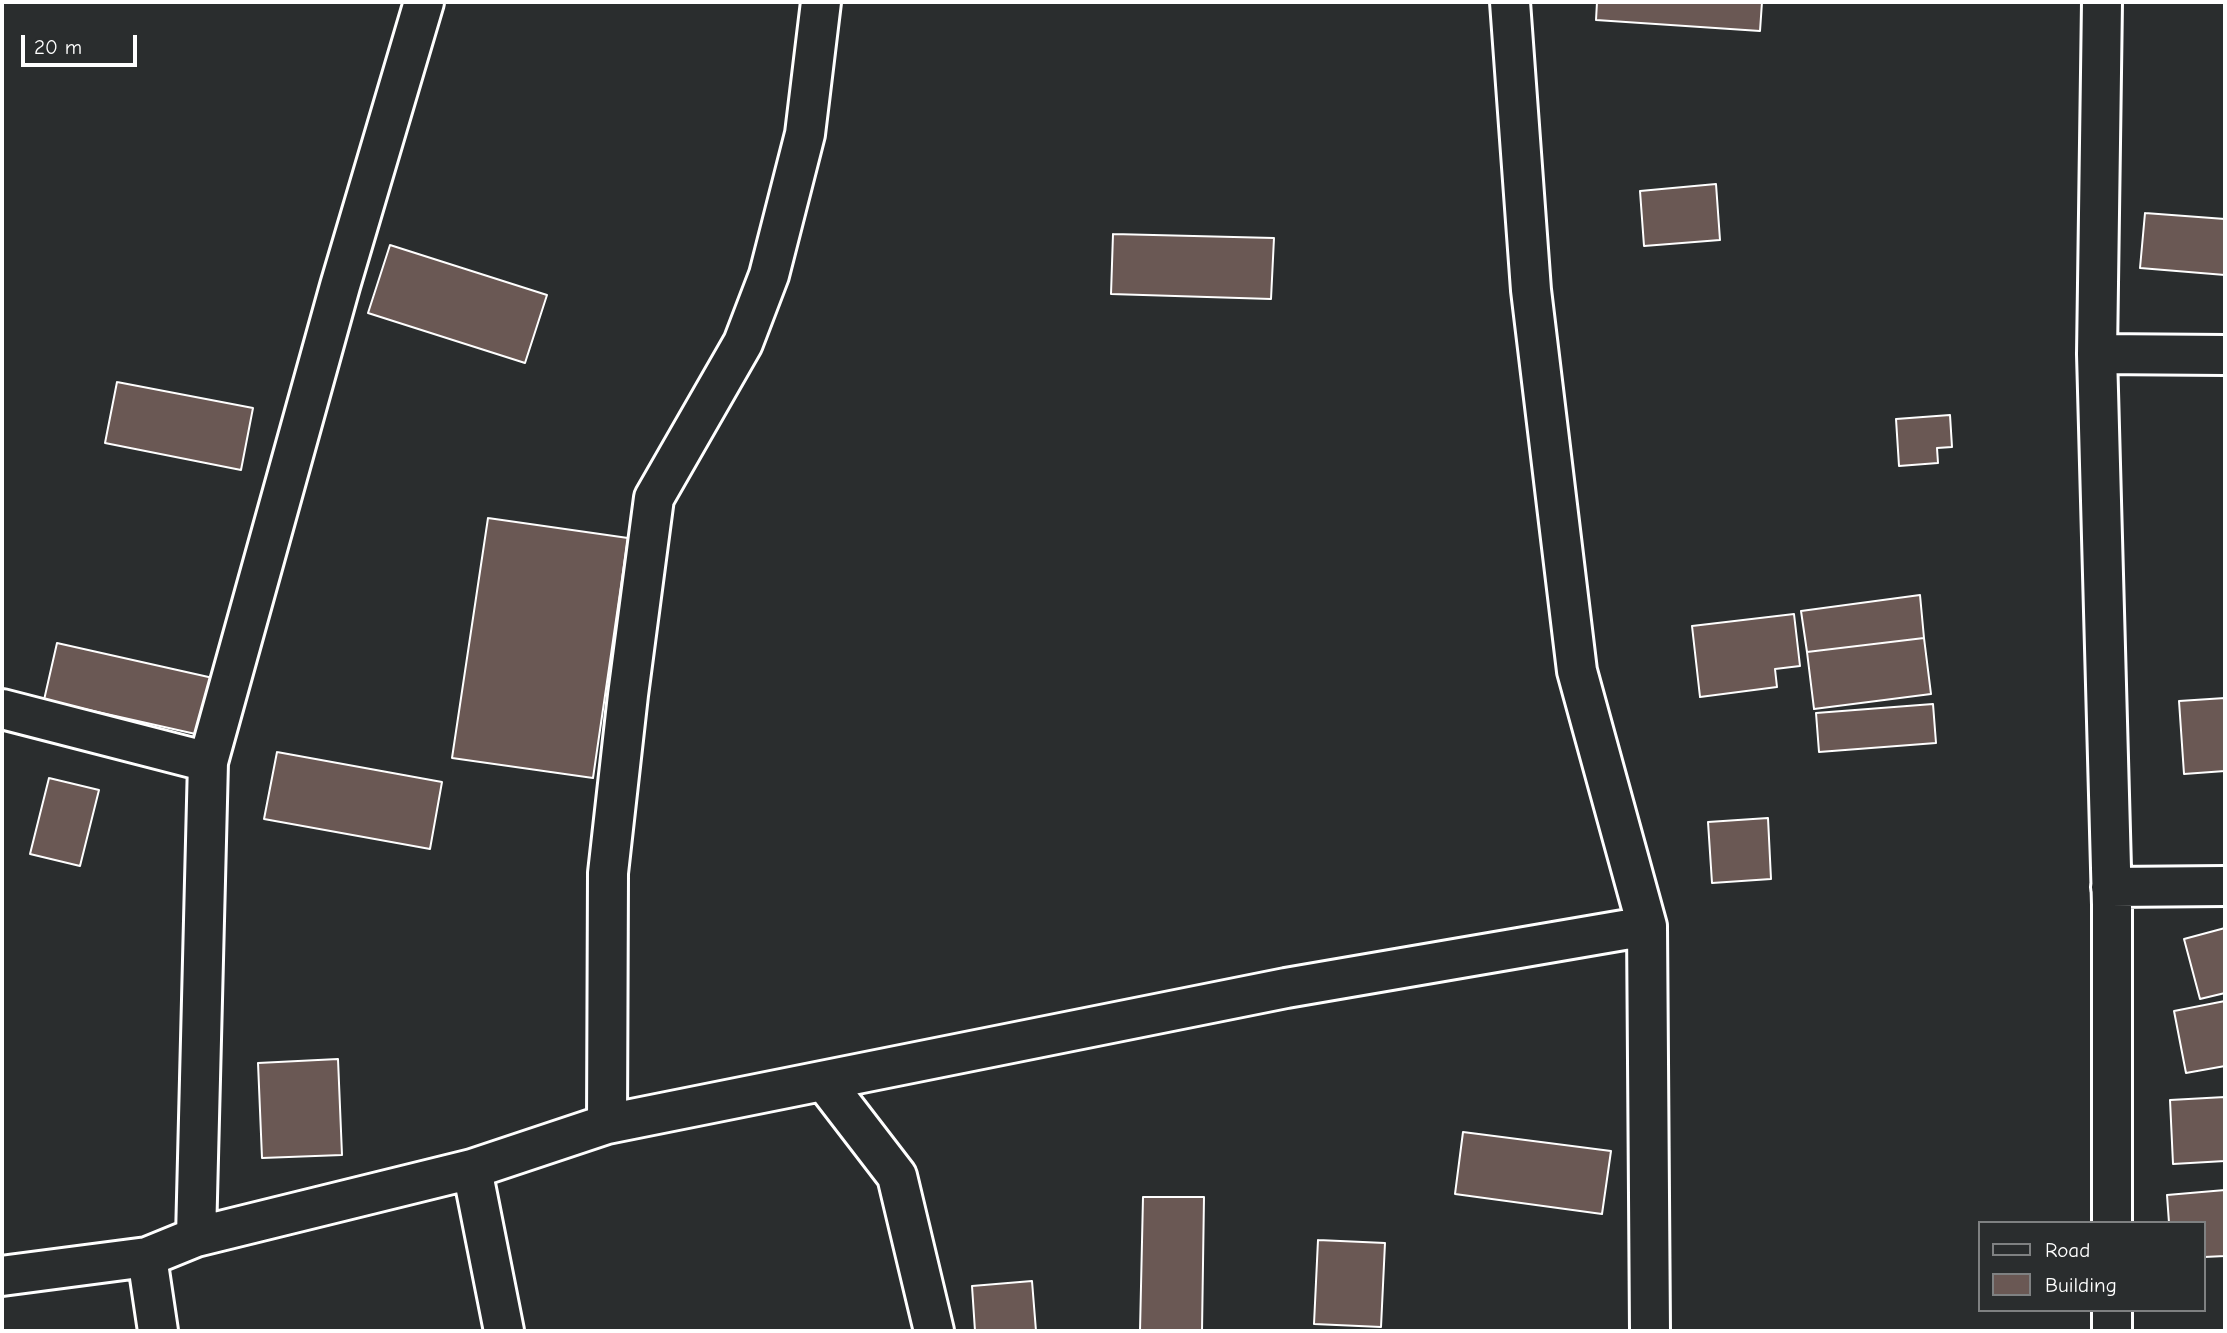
<!DOCTYPE html>
<html>
<head>
<meta charset="utf-8">
<style>
	body { margin:0 }
	#map { position:relative; width:2227px; height:1333px; overflow:hidden; background:#2a2d2e; font-family:"Comic Neue",sans-serif }
	canvas { display:block }
	.frame { position:absolute; inset:0; border:4px solid #fff; pointer-events:none }
	.legend { position:absolute; left:1978px; top:1221px; width:228px; height:91px; box-sizing:border-box; background:#2a2d2e; border:2px solid #7f8182; margin:0; padding:9px 12px; list-style:none; font-size:21px; color:#fff }
	.legend li { display:flex; align-items:center; gap:14px; height:35px }
	.legend b { width:35px; border:2px solid #7f8182 }
	.scale { position:absolute; left:21px; top:35px; width:116px; height:32px; box-sizing:border-box; border:4px solid #fff; border-top:0; padding-left:9px; font-size:21px; line-height:24px; white-space:nowrap; color:#fff; -webkit-text-stroke:5px #2a2d2e; paint-order:stroke }
</style>
</head>
<body>
<div id="map">
<canvas width="2227" height="1333"></canvas>
<div class="frame"></div>
<ul class="legend">
<li><b style="height:9px;background:#2a2d2e"></b>Road</li>
<li><b style="height:19px;background:#6a5854"></b>Building</li>
</ul>
<div class="scale">20 m</div>
</div>
<script>
const c = document.querySelector('canvas').getContext('2d');
c.lineJoin = 'round';
function paint(path, color) {
  c.fillStyle = color;
  c.fill(path, 'evenodd');
}
function poly(rows) {
  const path = new Path2D();
  for (const r of rows) {
    path.moveTo(r[0], r[1]);
    for (let i = 2; i < r.length; i += 2) path.lineTo(r[i], r[i + 1]);
  }
  return path;
}
function trace(path, color, width, dash) {
  c.strokeStyle = color;
  c.lineWidth = width;
  c.lineCap = dash ? 'butt' : 'round';
  c.setLineDash(dash || []);
  c.stroke(path);
}
const building = poly([
	[1597,2,1762,2,1760,31,1596,20,1597,2],
	[1716,184,1720,240,1644,246,1640,191,1716,184],
	[2145,213,2225,219,2225,275,2140,268,2145,213],
	[1113,234,1274,238,1271,299,1111,294,1113,234],
	[390,245,547,295,525,363,368,313,390,245],
	[117,382,253,408,241,470,105,443,117,382],
	[1950,415,1952,447,1937,448,1938,463,1899,466,1896,419,1950,415],
	[488,518,628,538,593,778,452,758,488,518],
	[1920,595,1924,638,1807,652,1801,611,1920,595],
	[1794,614,1800,666,1775,669,1777,687,1700,697,1692,626,1794,614],
	[1924,638,1931,694,1814,709,1807,652,1924,638],
	[57,643,213,678,200,735,44,700,57,643],
	[2225,698,2225,771,2184,774,2179,701,2225,698],
	[1933,704,1936,743,1819,752,1816,713,1933,704],
	[277,752,442,782,430,849,264,819,277,752],
	[49,778,99,790,80,866,30,854,49,778],
	[1768,818,1771,879,1712,883,1708,822,1768,818],
	[2225,928,2225,993,2200,999,2184,939,2225,928],
	[2225,1001,2225,1066,2186,1073,2174,1011,2225,1001],
	[338,1059,342,1155,262,1158,258,1063,338,1059],
	[2225,1097,2225,1161,2173,1164,2170,1100,2225,1097],
	[1463,1132,1611,1151,1602,1214,1455,1194,1463,1132],
	[2225,1190,2225,1256,2204,1257,2204,1223,2169,1223,2167,1195,2225,1190],
	[1143,1197,1204,1197,1202,1331,1140,1331,1143,1197],
	[1318,1240,1385,1243,1381,1327,1314,1324,1318,1240],
	[1032,1281,1036,1331,975,1331,972,1286,1032,1281]
]);
const minor = poly([
	[1510,2,1531,290,1577,671,1647,926,1650,1331],
	[2102,2,2097,354,2112,905,2112,1223],
	[2097,354,2225,355],
	[2,709,208,762],
	[2111,887,2225,886],
	[824,1081,897,1176,934,1331],
	[607,1124,608,873,628,695,654,498,743,343,769,275,805,134,821,2],
	[472,1169,504,1331],
	[196,1237,208,762,340,286,424,2],
	[147,1257,158,1331],
	[2,1276,147,1257,196,1237,472,1169,607,1124,1286,988,1647,926],
	[2112,1310,2112,1331]
]);
paint(building, '#6a5854');
trace(building, '#fff', 2);
trace(minor, '#fff', 44);
trace(minor, '#2a2d2e', 38);
</script>
</body>
</html>
